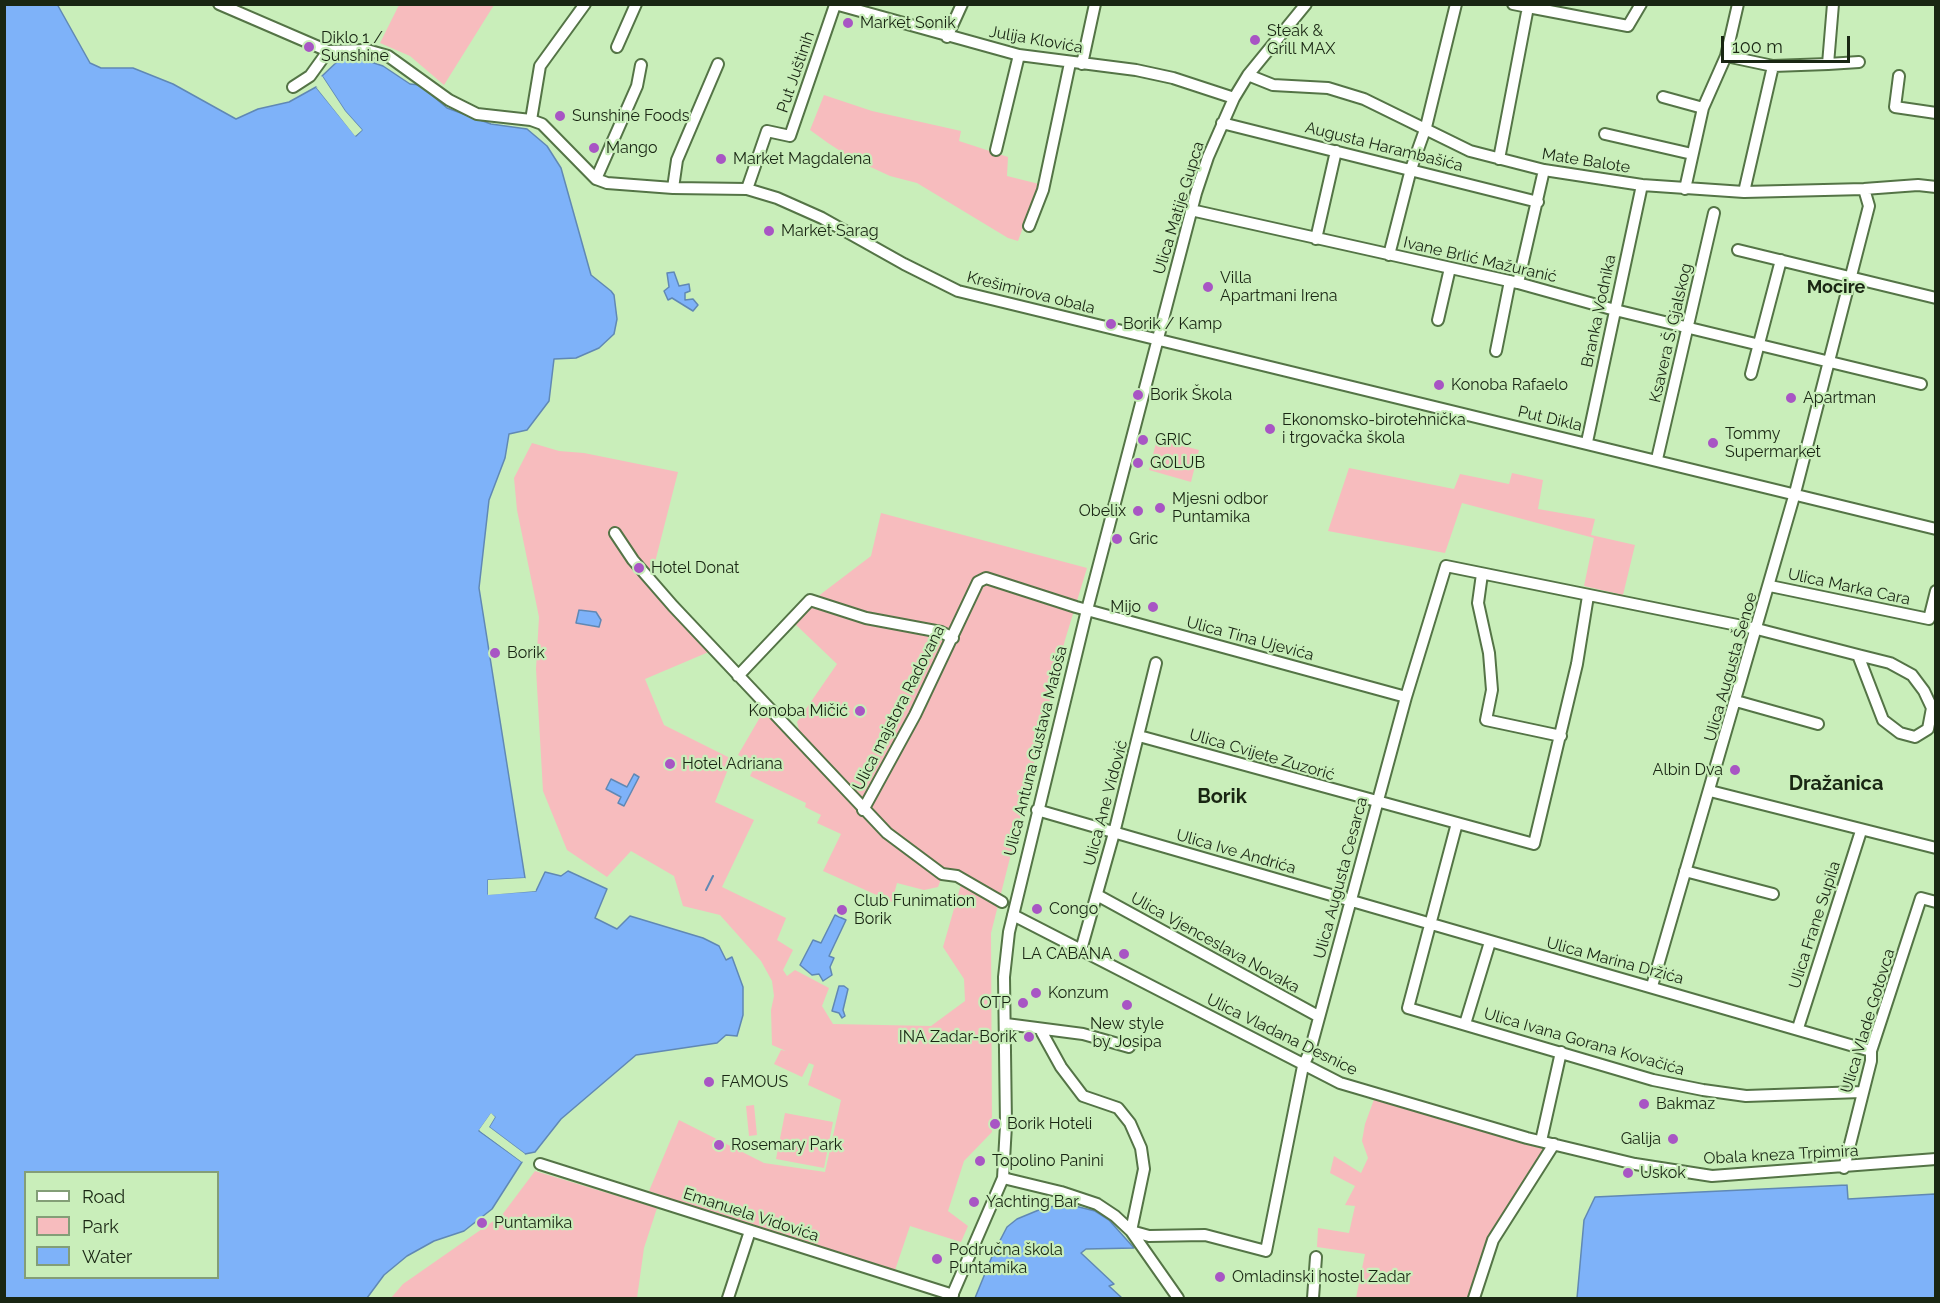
<!DOCTYPE html>
<html>
<head>
<meta charset="utf-8">
<style>
	body { margin:0 }
	#map { position:relative; width:1940px; height:1303px; overflow:hidden; background:#c9eeba; font-family:Raleway,sans-serif }
	canvas { display:block }
	.frame { position:absolute; inset:0; border:6px solid #192613; pointer-events:none }
	.legend { position:absolute; left:24px; top:1171px; width:195px; height:108px; box-sizing:border-box; background:#c9eeba; border:2px solid #839e77; margin:0; padding:8px 10px; list-style:none; font-size:18px; color:#192613 }
	.legend li { display:flex; align-items:center; gap:12px; height:30px }
	.legend b { width:30px; border:2px solid #839e77 }
	.scale { position:absolute; left:1721px; top:36px; width:129px; height:27px; box-sizing:border-box; border:3px solid #192613; border-top:0; padding-left:8px; font-size:18px; line-height:21px; white-space:nowrap; color:#192613; -webkit-text-stroke:4px #c9eeba; paint-order:stroke }
</style>
</head>
<body>
<div id="map">
<canvas width="1940" height="1303"></canvas>
<div class="frame"></div>
<ul class="legend">
<li><b style="height:8px;background:#fff"></b>Road</li>
<li><b style="height:16px;background:#f7bcbe"></b>Park</li>
<li><b style="height:16px;background:#7eb2f9"></b>Water</li>
</ul>
<div class="scale">100 m</div>
</div>
<script>
const c = document.querySelector('canvas').getContext('2d');
c.lineJoin = 'round';
function paint(path, color) {
  c.fillStyle = color;
  c.fill(path, 'evenodd');
}
function poly(rows) {
  const path = new Path2D();
  for (const r of rows) {
    path.moveTo(r[0], r[1]);
    for (let i = 2; i < r.length; i += 2) path.lineTo(r[i], r[i + 1]);
  }
  return path;
}
function trace(path, color, width, dash) {
  c.strokeStyle = color;
  c.lineWidth = width;
  c.lineCap = dash ? 'butt' : 'round';
  c.setLineDash(dash || []);
  c.stroke(path);
}
function write(font, color, halo, rows, align = 'center') {
  c.font = font + ' Raleway,sans-serif';
  c.lineWidth = 4.5;
  c.setLineDash([]);
  c.textBaseline = 'middle';
  c.strokeStyle = halo;
  c.fillStyle = color;
  for (const [text, x, y, turn = 0] of rows) {
    c.save();
    c.translate(x, y);
    c.rotate((+turn || 0) * Math.PI / 180);
    c.textAlign = isNaN(turn) ? turn : align;
    if (halo) c.strokeText(text, 0, 0);
    c.fillText(text, 0, 0);
    c.restore();
  }
}
const green = poly([
	[399,5,399,4,494,5,444,85,410,56,380,43],
	[824,95,872,111,961,131,959,141,1008,157,1007,176,1039,184,1018,241,1008,238,917,183,890,176,851,158,828,143,810,130],
	[1157,439,1199,450,1191,482,1149,470],
	[532,443,559,451,584,453,678,472,652,574,711,651,645,679,664,725,732,759,715,802,754,820,722,887,786,918,777,940,793,950,783,970,787,976,795,970,829,988,822,1006,833,1024,931,1026,965,1001,964,979,943,947,962,881,943,874,938,887,924,890,897,883,892,902,823,871,841,834,817,823,821,815,805,807,806,803,750,776,756,764,738,755,766,707,799,730,797,722,837,664,794,623,821,594,871,556,881,513,1087,568,1065,640,991,933,992,1132,964,1161,948,1211,968,1226,961,1242,910,1226,893,1276,649,1191,679,1120,764,1163,825,1172,841,1100,808,1085,814,1065,809,1063,802,1077,774,1064,781,1050,786,1051,772,1045,771,1010,774,996,772,981,761,961,720,915,683,906,674,876,631,851,607,877,567,850,543,791,536,669,539,617,517,510,514,478],
	[1349,468,1454,489,1460,474,1509,484,1512,473,1543,480,1538,509,1595,519,1591,535,1635,545,1623,595,1584,586,1594,538,1462,503,1445,553,1328,531],
	[1376,1094,1554,1144,1493,1240,1474,1298,1356,1298,1365,1254,1317,1247,1318,1228,1349,1233,1355,1206,1345,1205,1355,1186,1330,1173,1334,1156,1361,1173,1368,1158,1362,1141,1365,1124],
	[754,1105,757,1135,749,1136,746,1106],
	[785,1113,833,1122,824,1168,776,1159],
	[535,1171,657,1208,644,1248,637,1298,391,1298,403,1284,502,1215]
]);
const water = poly([
	[57,4,90,63,101,68,133,68,173,84,236,119,258,109,289,102,316,87,356,136,362,130,345,111,322,76,340,59,365,60,383,66,410,84,420,85,447,108,491,124,527,129,547,146,561,168,591,275,611,291,614,295,617,319,614,334,599,348,576,358,554,359,549,401,527,430,509,434,505,458,489,500,479,588,525,878,488,880,488,894,536,891,545,872,561,876,568,871,607,889,595,918,617,929,630,916,703,938,719,946,726,960,732,957,743,987,743,1015,737,1036,726,1035,717,1043,636,1055,561,1119,535,1152,525,1154,489,1127,495,1117,491,1114,479,1131,522,1162,492,1209,464,1231,434,1241,407,1256,384,1275,367,1298,5,1298,4,5,57,4],
	[26,1172,218,1172,218,1278,26,1278,26,1172],
	[674,272,679,286,689,284,690,291,685,293,685,300,693,299,698,305,693,311,672,298,668,300,664,291,669,287,667,273,674,272],
	[579,610,596,612,601,620,599,627,576,623,579,610],
	[634,774,639,777,624,806,618,803,621,797,606,789,611,779,627,787,634,774],
	[835,915,846,920,829,956,834,958,830,967,832,975,823,981,819,974,812,975,800,965,813,940,821,943,835,915],
	[839,986,844,986,848,989,843,1010,845,1016,842,1018,839,1013,832,1011,839,986],
	[1847,1185,1848,1199,1935,1194,1935,1298,1577,1298,1584,1220,1595,1197,1847,1185],
	[1071,1205,1095,1211,1109,1220,1134,1248,1086,1249,1081,1253,1114,1284,1109,1286,1122,1298,975,1298,993,1254,1007,1227,1017,1219,1046,1207,1071,1205]
]);
const pier = poly([
	[322,76,345,111,362,130,355,136,316,87,320,88,356,132,358,130,342,112,320,78],
	[525,878,527,880,491,883,491,891,534,888,536,891,488,895,488,880],
	[491,1113,495,1117,489,1127,525,1154,524,1157,487,1129,490,1119,483,1130,523,1159,522,1162,479,1130]
]);
const stream = poly([
	[706,890,713,876]
]);
const minor = poly([
	[219,4,328,51,367,50,388,56,449,100,477,114,531,120,542,124,596,179,607,183,673,188,747,189,777,198,822,218,904,264,958,291,1936,529],
	[835,4,1019,55,1136,70,1173,78,1234,98],
	[1738,4,1726,56,1773,66],
	[1528,7,1628,26,1641,4],
	[947,37,962,4],
	[617,47,636,4],
	[1082,64,1095,4],
	[1828,64,1859,62],
	[1248,75,1273,85,1328,88,1364,99,1470,151,1544,170,1642,185,1744,192,1864,189,1918,185,1936,187],
	[1899,76,1895,107,1936,113],
	[293,87,310,76,328,51],
	[1663,97,1703,108,1685,189],
	[1703,108,1726,56],
	[531,120,540,66,585,4],
	[1222,123,1538,202],
	[1605,134,1692,154],
	[996,150,1019,55],
	[1499,159,1528,7,1513,4],
	[596,179,637,86,641,65],
	[673,188,677,160,718,64],
	[747,189,767,131,790,136,835,5],
	[1744,192,1773,66,1828,64,1833,4],
	[1191,210,1518,283,1615,310,1921,384],
	[1029,226,1043,190,1070,63],
	[1316,239,1336,151],
	[1738,250,1936,298],
	[1389,255,1411,169,1426,127,1456,4],
	[1518,283,1544,170],
	[1438,320,1450,268],
	[1496,351,1510,281],
	[1751,374,1781,260],
	[1587,442,1642,185],
	[1657,459,1714,213],
	[615,533,633,560,673,606,887,833,942,874,957,876,1002,902],
	[1482,574,1478,603,1489,653,1492,690,1486,720,1561,736],
	[1770,586,1929,619,1936,591],
	[738,676,810,600,866,618,941,632,953,638],
	[1736,701,1818,724],
	[1139,736,1534,844,1577,664,1588,596],
	[1710,791,1936,848],
	[863,810,915,715,978,582,986,578,1076,607,1406,697],
	[1037,810,1871,1051],
	[1457,823,1408,1008,1653,1080,1703,1090,1746,1096,1861,1092],
	[1685,871,1773,894],
	[1097,895,1318,1016],
	[1013,915,1340,1083,1527,1138,1635,1164,1712,1176,1936,1159],
	[1081,950,1114,833,1156,663],
	[1652,986,1795,493,1869,206,1864,189],
	[1006,1024,1083,1034,1129,1047],
	[1465,1024,1490,942],
	[1798,1028,1861,831],
	[1040,1029,1061,1067,1083,1096,1118,1108,1130,1123,1141,1148,1144,1169,1131,1231,1149,1236,1205,1235,1266,1251,1303,1066,1310,1051,1406,697,1446,566,1757,629,1858,655,1890,663,1912,675,1924,691,1932,708,1928,729,1915,737,1900,733,1883,720,1858,655],
	[1541,1141,1561,1052],
	[540,1164,953,1295],
	[1844,1168,1871,1061,1871,1051,1921,898,1936,902],
	[1003,1178,1061,1192,1097,1204,1115,1216,1131,1231,1178,1298],
	[728,1298,750,1231],
	[951,1298,1003,1178,1006,1125,1004,977,1009,932,1087,610,1196,193,1208,157,1234,98,1248,75,1306,4],
	[1313,1298,1316,1257],
	[1474,1298,1493,1240,1554,1144]
]);
const markers = [
	[848,23,6,"#a855c4"],
	[1255,40,6,"#a855c4"],
	[309,47,6,"#a855c4"],
	[560,116,6,"#a855c4"],
	[594,148,6,"#a855c4"],
	[721,159,6,"#a855c4"],
	[769,231,6,"#a855c4"],
	[1208,287,6,"#a855c4"],
	[1111,324,6,"#a855c4"],
	[1439,385,6,"#a855c4"],
	[1138,395,6,"#a855c4"],
	[1791,398,6,"#a855c4"],
	[1270,429,6,"#a855c4"],
	[1143,440,6,"#a855c4"],
	[1713,443,6,"#a855c4"],
	[1138,463,6,"#a855c4"],
	[1160,508,6,"#a855c4"],
	[1138,511,6,"#a855c4"],
	[1117,539,6,"#a855c4"],
	[639,568,6,"#a855c4"],
	[1153,607,6,"#a855c4"],
	[495,653,6,"#a855c4"],
	[860,711,6,"#a855c4"],
	[670,764,6,"#a855c4"],
	[1735,770,6,"#a855c4"],
	[1037,909,6,"#a855c4"],
	[842,910,6,"#a855c4"],
	[1124,954,6,"#a855c4"],
	[1036,993,6,"#a855c4"],
	[1023,1003,6,"#a855c4"],
	[1127,1005,6,"#a855c4"],
	[1029,1037,6,"#a855c4"],
	[709,1082,6,"#a855c4"],
	[1644,1104,6,"#a855c4"],
	[995,1124,6,"#a855c4"],
	[1673,1139,6,"#a855c4"],
	[719,1145,6,"#a855c4"],
	[980,1161,6,"#a855c4"],
	[1628,1173,6,"#a855c4"],
	[974,1202,6,"#a855c4"],
	[482,1223,6,"#a855c4"],
	[937,1259,6,"#a855c4"],
	[1220,1277,6,"#a855c4"]
];
const poiNames = [
	["Market Sonik",860,23],
	["Steak &",1267,31],
	["Grill MAX",1267,49],
	["Diklo 1 /",321,38],
	["Sunshine",321,56],
	["Sunshine Foods",572,116],
	["Mango",606,148],
	["Market Magdalena",733,159],
	["Market Sarag",781,231],
	["Villa",1220,278],
	["Apartmani Irena",1220,296],
	["Borik / Kamp",1123,324],
	["Konoba Rafaelo",1451,385],
	["Borik Škola",1150,395],
	["Apartman",1803,398],
	["Ekonomsko-birotehnička",1282,420],
	["i trgovačka škola",1282,438],
	["Tommy",1725,434],
	["Supermarket",1725,452],
	["GRIC",1155,440],
	["GOLUB",1150,463],
	["Mjesni odbor",1172,499],
	["Puntamika",1172,517],
	["Obelix",1126,511,"right"],
	["Gric",1129,539],
	["Hotel Donat",651,568],
	["Mijo",1141,607,"right"],
	["Borik",507,653],
	["Konoba Mičić",848,711,"right"],
	["Hotel Adriana",682,764],
	["Albin Dva",1723,770,"right"],
	["Club Funimation",854,901],
	["Borik",854,919],
	["Congo",1049,909],
	["LA CABANA",1112,954,"right"],
	["Konzum",1048,993],
	["OTP",1011,1003,"right"],
	["New style",1127,1024,"center"],
	["by Josipa",1127,1042,"center"],
	["INA Zadar-Borik",1017,1037,"right"],
	["FAMOUS",721,1082],
	["Bakmaz",1656,1104],
	["Borik Hoteli",1007,1124],
	["Galija",1661,1139,"right"],
	["Rosemary Park",731,1145],
	["Topolino Panini",992,1161],
	["Uskok",1640,1173],
	["Yachting Bar",986,1202],
	["Puntamika",494,1223],
	["Područna škola",949,1250],
	["Puntamika",949,1268],
	["Omladinski hostel Zadar",1232,1277]
];
const streetNames = [
	["Julija Klovića",1036,40,10],
	["Put Juštinih",796,72,-71],
	["Augusta Harambašića",1384,147,14],
	["Mate Balote",1586,161,9],
	["Ulica Matije Gupca",1179,208,-73],
	["Ivane Brlić Mažuranić",1480,260,13],
	["Krešimirova obala",1031,293,14],
	["Branka Vodnika",1599,311,-78],
	["Ksavera Š. Gjalskog",1671,333,-77],
	["Put Dikla",1550,419,13],
	["Ulica Marka Cara",1849,587,12],
	["Ulica Tina Ujevića",1250,639,15],
	["Ulica Augusta Šenoe",1731,667,-74],
	["Ulica majstora Radovana",899,708,-63],
	["Ulica Antuna Gustava Matoša",1036,751,-76],
	["Ulica Cvijete Zuzorić",1262,755,16],
	["Ulica Ane Vidović",1106,803,-75],
	["Ulica Ive Andrića",1236,852,16],
	["Ulica Augusta Cesarca",1341,878,-75],
	["Ulica Frane Supila",1815,925,-72],
	["Ulica Vjenceslava Novaka",1215,943,29],
	["Ulica Marina Držića",1615,961,15],
	["Ulica Vlade Gotovca",1868,1021,-73],
	["Ulica Vladana Desnice",1282,1035,26],
	["Ulica Ivana Gorana Kovačića",1584,1042,16],
	["Obala kneza Trpimira",1781,1155,-3],
	["Emanuela Vidovića",751,1215,18]
];
const neighbourhoodNames = [
	["Mocire",1836,288]
];
const quarterNames = [
	["Dražanica",1836,784],
	["Borik",1222,797]
];
paint(green, '#f7bcbe');
paint(water, '#7eb2f9');
trace(water, '#6088b4', 1.5);
paint(pier, '#c9eeba');
trace(stream, '#6088b4', 2);
trace(minor, '#547446', 14);
trace(minor, '#fff', 10);
for (const [x, y, r, color] of markers) {
  const dot = new Path2D();
  dot.arc(x, y, r, 0, 2 * Math.PI);
  c.fillStyle = color;
  c.fill(dot);
  trace(dot, '#c9eeba', 2);
}
write('16px', '#192613', '#c9eeba', poiNames, 'left');
write('16px', '#192613', '#c9eeba', streetNames);
write('bold 18px', '#192613', '#c9eeba', neighbourhoodNames);
write('bold 20px', '#192613', '#c9eeba', quarterNames);
</script>
</body>
</html>
